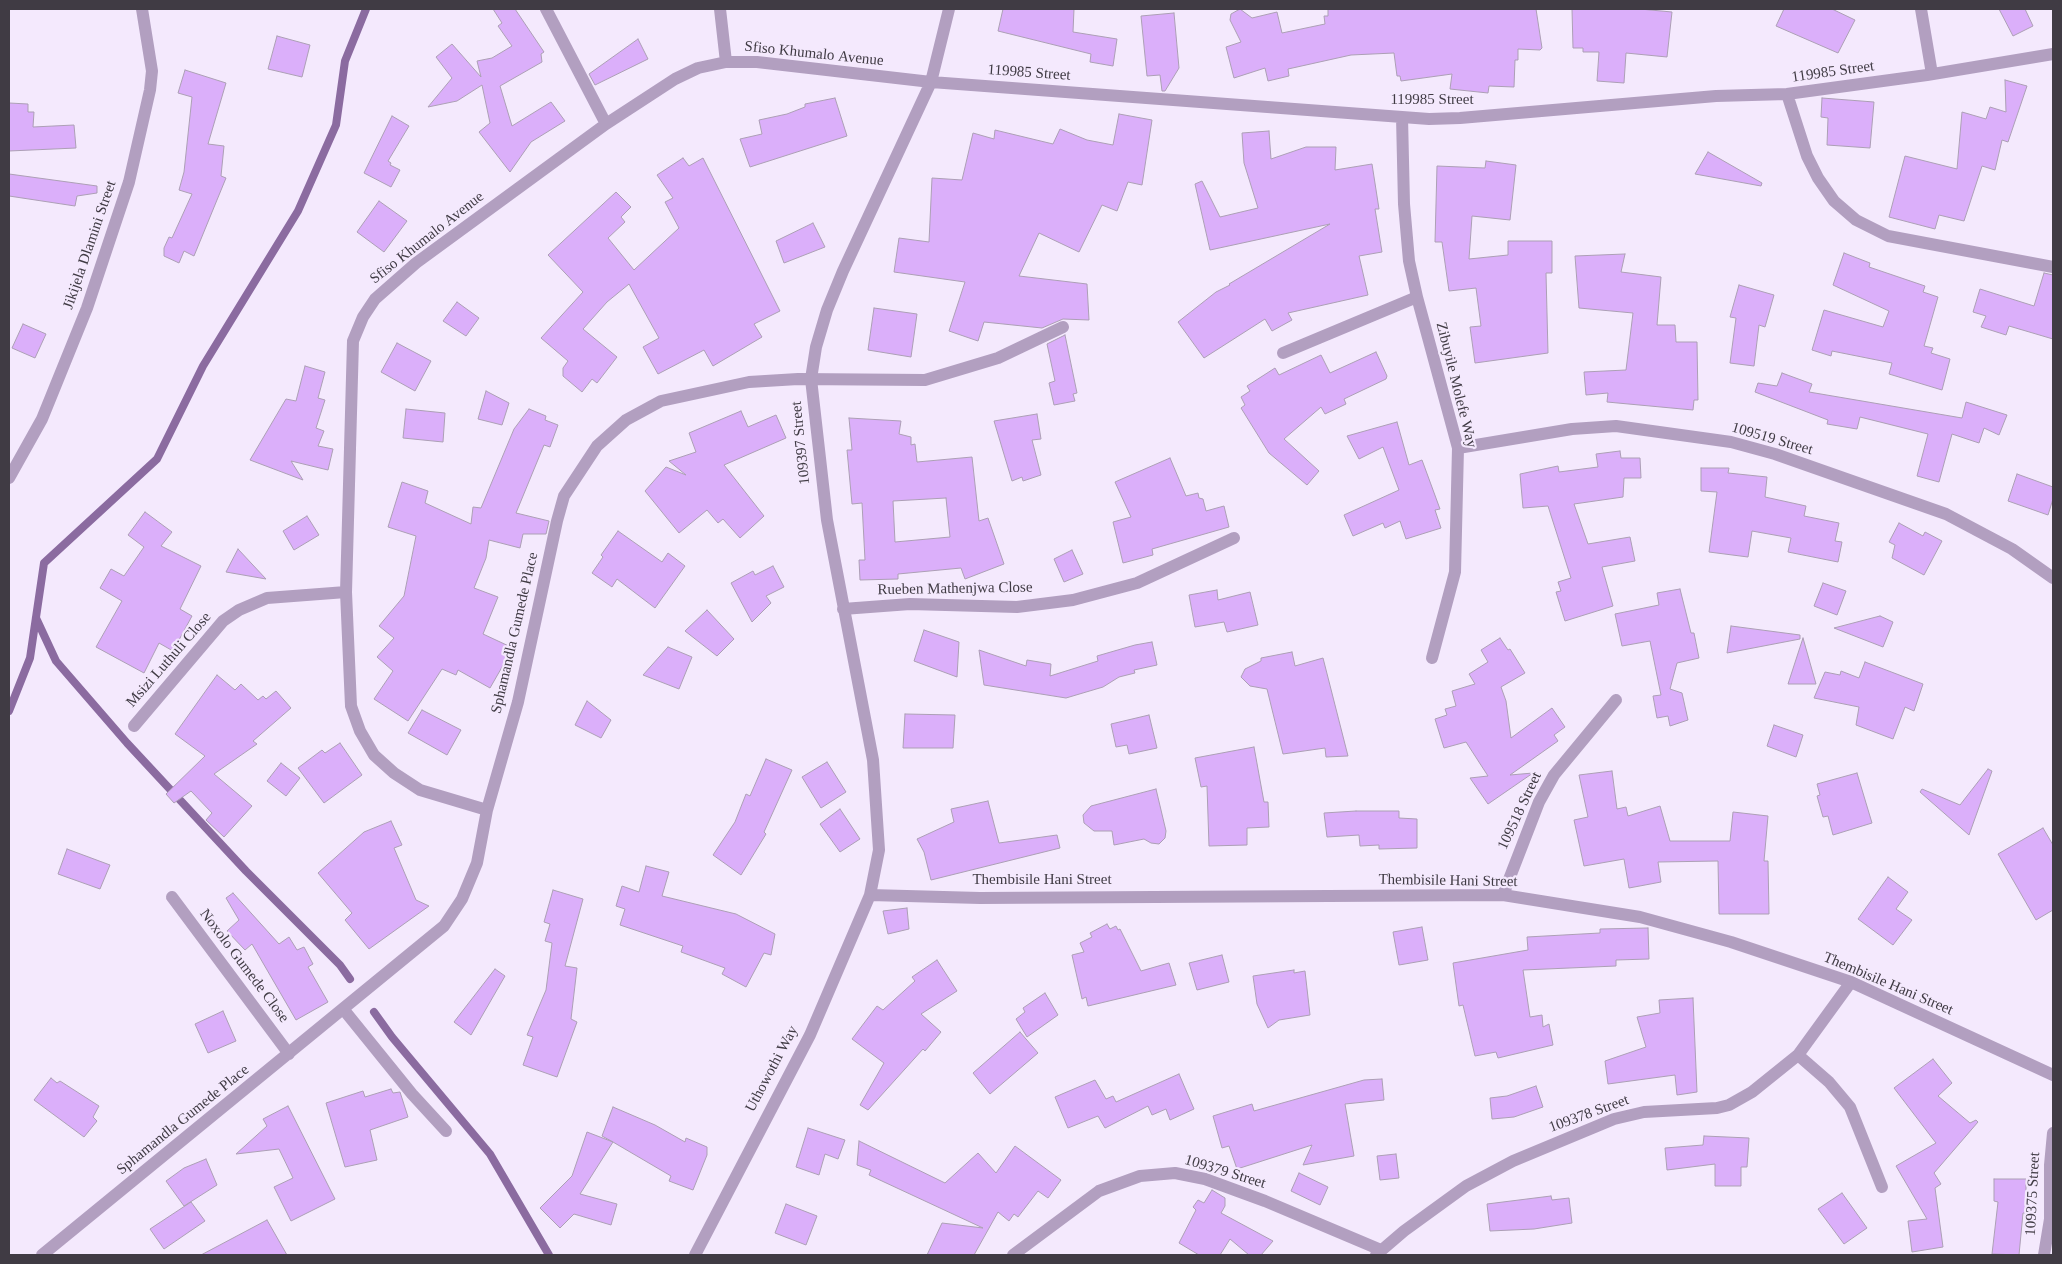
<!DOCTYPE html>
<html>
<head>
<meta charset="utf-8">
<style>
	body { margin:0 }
	#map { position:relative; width:2062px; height:1264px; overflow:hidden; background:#f4e9fd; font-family:"Times New Roman",serif }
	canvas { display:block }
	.frame { position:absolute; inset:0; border:10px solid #403b44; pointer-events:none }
</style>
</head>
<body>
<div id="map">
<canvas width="2062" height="1264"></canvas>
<div class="frame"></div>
</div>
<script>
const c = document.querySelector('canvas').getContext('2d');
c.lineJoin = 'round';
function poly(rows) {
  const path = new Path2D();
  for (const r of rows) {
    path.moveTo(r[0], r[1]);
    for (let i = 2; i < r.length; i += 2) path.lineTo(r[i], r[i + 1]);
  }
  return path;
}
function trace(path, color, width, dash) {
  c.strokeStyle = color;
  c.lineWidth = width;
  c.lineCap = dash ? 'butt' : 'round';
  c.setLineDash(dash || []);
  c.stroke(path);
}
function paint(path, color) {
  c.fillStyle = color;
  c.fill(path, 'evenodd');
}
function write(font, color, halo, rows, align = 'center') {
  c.font = font + ' "Times New Roman",serif';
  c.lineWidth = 4.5;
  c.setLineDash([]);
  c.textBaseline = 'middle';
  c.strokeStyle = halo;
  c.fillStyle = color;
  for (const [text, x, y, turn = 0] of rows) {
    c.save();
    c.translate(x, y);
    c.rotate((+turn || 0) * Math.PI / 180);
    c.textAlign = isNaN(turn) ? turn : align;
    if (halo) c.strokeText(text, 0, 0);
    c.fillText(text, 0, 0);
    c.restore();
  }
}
const stream = poly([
	[36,618,56,661,127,743,246,871,340,965,350,979],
	[9,711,30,658,44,563,157,459,203,366,298,211,336,125,345,61,366,9],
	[374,1012,392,1037,490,1154,549,1255]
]);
const building = poly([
	[493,9,515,9,544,52,541,54,542,62,500,86,512,126,551,102,565,121,531,142,510,172,479,132,490,123,482,85,457,101,428,107,452,78,436,57,452,44,481,77,477,61,492,58,512,46,498,26,502,23,493,9],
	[1003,9,1074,9,1073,32,1117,39,1113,66,1090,62,1091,54,998,31,1003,9],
	[1240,9,1252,18,1277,12,1282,33,1325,24,1324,16,1328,16,1328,9,1536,9,1542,48,1540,50,1518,49,1518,60,1515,60,1514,87,1489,86,1488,93,1450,89,1452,74,1401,81,1400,76,1397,76,1394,53,1351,55,1288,69,1289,76,1268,81,1265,68,1234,78,1226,47,1241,42,1230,20,1231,14,1240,9],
	[1572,9,1640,9,1672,12,1667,57,1626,53,1624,83,1597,81,1599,52,1583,52,1583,48,1573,48,1572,9],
	[1784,9,1832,9,1855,20,1838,53,1776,26,1784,9],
	[1999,9,2025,9,2033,26,2013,36,1999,9],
	[1174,13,1179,68,1165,91,1162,91,1160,75,1147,76,1141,16,1174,13],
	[277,36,310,45,302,77,268,69,277,36],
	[638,39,648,59,595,85,589,74,638,39],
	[185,70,226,83,208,144,224,146,221,176,226,178,194,256,184,251,179,263,164,256,164,248,169,237,172,238,192,194,179,190,184,172,192,97,178,93,185,70],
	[2005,80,2027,86,2008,142,2002,140,1995,170,1982,166,1964,221,1939,215,1935,229,1889,217,1905,156,1957,169,1962,112,1986,119,1990,107,2006,112,2005,80],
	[835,98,847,136,750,167,740,139,762,134,759,120,787,114,805,107,805,104,835,98],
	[1822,98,1874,102,1870,148,1827,145,1828,118,1821,117,1822,98],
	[9,103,28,104,28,112,34,112,33,127,74,125,76,148,9,151,9,103],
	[1119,114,1152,120,1142,185,1128,182,1117,211,1102,205,1079,252,1039,233,1019,276,1087,284,1089,320,1063,319,1042,328,984,322,978,341,949,331,965,282,894,272,899,238,929,242,932,178,962,180,973,133,994,139,995,130,1053,144,1060,129,1087,140,1113,145,1119,114],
	[392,116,409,126,388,161,391,163,390,165,400,170,391,187,364,173,392,116],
	[1269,131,1271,159,1306,147,1336,147,1335,170,1372,164,1379,209,1375,209,1382,252,1359,256,1368,295,1288,313,1292,320,1272,331,1265,319,1204,358,1178,322,1216,292,1230,285,1229,284,1330,224,1210,250,1195,184,1202,181,1220,217,1258,208,1244,163,1242,133,1269,131],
	[1708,152,1762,183,1761,186,1695,174,1708,152],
	[683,158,689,166,703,158,780,311,754,324,762,337,713,366,704,350,658,374,643,347,659,338,629,284,607,302,583,329,617,357,597,383,592,379,582,392,563,376,563,368,568,361,541,338,583,292,548,255,616,192,631,207,621,217,625,222,608,238,634,270,679,228,665,202,673,198,657,175,683,158],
	[1486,161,1516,165,1510,220,1472,216,1469,259,1508,255,1508,241,1552,241,1552,273,1546,273,1548,353,1475,363,1470,327,1481,326,1476,288,1449,291,1442,242,1435,242,1437,166,1485,168,1486,161],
	[9,174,97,186,97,193,77,196,75,206,9,196,9,174],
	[379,201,407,221,384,252,357,232,379,201],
	[813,223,825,247,784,263,776,241,813,223],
	[1844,253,1870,263,1869,267,1925,286,1923,292,1938,297,1924,346,1933,348,1931,353,1950,359,1942,390,1889,374,1892,363,1832,351,1831,356,1812,350,1824,310,1883,327,1889,311,1833,285,1844,253],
	[1625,254,1621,272,1661,277,1657,325,1675,325,1676,342,1697,342,1698,400,1694,400,1693,410,1607,402,1608,393,1586,395,1584,372,1626,370,1633,313,1579,308,1575,256,1625,254],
	[2044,273,2053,275,2053,339,2009,326,2006,335,1981,327,1986,316,1973,312,1980,289,2034,306,2044,273],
	[1739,285,1774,295,1765,327,1759,325,1754,366,1730,363,1736,318,1730,317,1739,285],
	[457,302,479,318,466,336,443,321,457,302],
	[874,308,917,314,911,357,868,350,874,308],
	[23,324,46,334,35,358,12,348,23,324],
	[1065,335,1077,393,1073,394,1075,401,1054,405,1049,383,1055,381,1047,344,1065,335],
	[397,343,431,361,415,391,381,372,397,343],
	[1376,352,1387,376,1386,379,1344,399,1346,404,1325,414,1321,407,1284,439,1319,471,1307,485,1269,453,1241,408,1245,405,1241,397,1250,391,1247,386,1275,368,1279,375,1321,355,1330,373,1376,352],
	[305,366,325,372,318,398,325,400,316,428,324,431,318,446,333,449,328,470,291,461,303,480,250,460,286,399,296,401,305,366],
	[1782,373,1812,384,1809,392,1962,418,1966,402,2007,415,1999,435,1984,428,1979,443,1952,434,1939,482,1917,476,1928,434,1860,417,1857,429,1827,424,1828,420,1755,392,1758,383,1777,386,1782,373],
	[486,391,509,403,502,425,478,419,486,391],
	[406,409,445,413,443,442,403,438,406,409],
	[529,409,546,416,545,420,558,425,550,447,544,445,516,513,549,521,546,534,523,534,520,548,489,540,486,558,474,588,498,597,483,634,513,648,490,688,458,670,456,675,442,669,408,721,374,699,393,671,377,657,394,638,379,626,404,596,416,536,388,527,402,482,428,491,425,503,471,524,473,507,481,508,514,429,529,409],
	[741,411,748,427,776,415,786,438,724,465,764,516,740,538,723,519,718,523,707,510,679,533,645,491,666,467,686,475,669,461,696,452,689,433,741,411],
	[1037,414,1041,439,1032,440,1041,475,1023,481,1022,477,1012,481,994,421,1037,414],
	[849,418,901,421,899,434,911,437,911,445,915,444,917,462,972,457,979,521,988,518,1004,564,965,579,961,568,898,574,898,579,860,580,859,560,865,560,862,503,852,504,847,450,852,450,849,418],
	[946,498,950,537,895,542,893,501,946,498],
	[1397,422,1409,465,1422,460,1440,509,1435,510,1441,528,1406,539,1400,521,1385,528,1383,523,1353,536,1344,515,1399,490,1383,447,1359,459,1347,436,1397,422],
	[1620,451,1621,458,1640,458,1641,478,1624,478,1623,497,1574,504,1588,544,1630,537,1635,561,1602,567,1613,606,1565,621,1556,592,1561,591,1558,582,1571,578,1548,506,1523,508,1520,474,1558,466,1559,472,1598,467,1596,454,1620,451],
	[1170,458,1186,496,1198,493,1199,498,1203,499,1206,511,1224,506,1229,527,1152,549,1153,555,1123,563,1113,522,1131,517,1115,482,1170,458],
	[1701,468,1729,468,1728,473,1767,477,1765,497,1806,506,1804,516,1839,523,1835,541,1842,542,1838,562,1788,552,1791,538,1752,531,1748,557,1709,552,1717,492,1701,491,1701,468],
	[2017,474,2053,487,2053,499,2048,515,2008,501,2017,474],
	[145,512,172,532,161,546,201,566,180,609,192,616,173,651,159,643,144,673,96,647,122,601,100,588,111,569,124,576,144,547,128,535,145,512],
	[307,516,319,535,294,550,283,531,307,516],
	[1899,523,1923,536,1925,532,1942,541,1924,575,1892,558,1895,545,1889,542,1899,523],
	[618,531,662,562,668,553,685,566,655,608,617,579,612,587,592,573,603,557,601,555,618,531],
	[238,549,266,579,226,572,238,549],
	[1072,550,1083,574,1064,582,1054,559,1072,550],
	[773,566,784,587,766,596,771,603,752,622,731,583,753,571,755,575,773,566],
	[1823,583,1846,591,1837,615,1814,606,1823,583],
	[1680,589,1691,633,1694,633,1699,658,1677,663,1670,689,1682,693,1688,720,1670,726,1668,716,1657,718,1653,696,1661,695,1650,641,1622,646,1615,614,1659,605,1657,593,1680,589],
	[1217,590,1218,600,1250,592,1258,625,1227,632,1224,622,1195,627,1189,595,1217,590],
	[707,610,734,639,717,656,685,631,707,610],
	[1880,616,1893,622,1883,647,1834,628,1880,616],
	[1731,626,1800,635,1800,639,1727,653,1731,626],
	[924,630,959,642,957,677,914,661,924,630],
	[1500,638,1508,650,1510,649,1525,673,1501,687,1506,701,1511,738,1552,708,1565,727,1554,735,1558,741,1510,775,1533,773,1488,804,1470,778,1488,776,1466,742,1444,748,1435,719,1447,715,1445,709,1456,706,1452,691,1475,684,1469,674,1488,662,1481,650,1500,638],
	[1803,638,1816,684,1788,684,1803,638],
	[1152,642,1157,665,1134,670,1135,673,1119,677,1103,687,1066,698,984,685,979,650,1026,666,1027,660,1051,664,1050,676,1098,661,1097,656,1135,645,1152,642],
	[668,647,692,657,679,689,643,675,668,647],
	[1292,652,1295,666,1323,658,1348,756,1326,757,1325,748,1283,754,1267,689,1250,686,1241,677,1245,669,1261,661,1261,658,1292,652],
	[1865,662,1923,684,1914,711,1905,707,1893,739,1856,725,1859,707,1814,698,1825,672,1840,675,1841,671,1859,678,1865,662],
	[217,675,235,690,241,684,258,700,263,696,266,699,276,691,291,708,253,741,257,744,214,774,252,806,224,837,206,820,212,813,191,791,174,803,166,794,205,756,175,734,217,675],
	[587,701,611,720,601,738,575,725,587,701],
	[422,710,461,730,447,755,408,733,422,710],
	[905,714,955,715,953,748,903,748,905,714],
	[1149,715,1157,748,1129,754,1127,745,1116,747,1111,724,1149,715],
	[1774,725,1803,735,1796,757,1767,746,1774,725],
	[340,743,362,775,324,803,298,768,322,750,325,753,340,743],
	[1254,747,1264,802,1268,802,1269,827,1247,828,1247,845,1209,846,1207,786,1201,787,1195,758,1254,747],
	[766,759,792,770,764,832,766,834,741,875,713,855,735,822,746,794,750,796,766,759],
	[827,762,846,792,821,808,802,777,827,762],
	[281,763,300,778,286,796,267,781,281,763],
	[1988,769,1992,771,1969,835,1920,792,1922,789,1960,805,1988,769],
	[1612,771,1617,809,1626,807,1628,816,1660,806,1670,841,1730,841,1733,812,1768,816,1764,861,1768,861,1769,914,1719,914,1718,861,1658,862,1661,882,1629,888,1624,859,1584,866,1574,820,1588,817,1579,775,1612,771],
	[1857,773,1872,823,1833,835,1828,816,1823,817,1817,796,1820,795,1817,784,1857,773],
	[1156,789,1166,831,1165,838,1159,844,1151,843,1144,839,1114,845,1112,831,1094,831,1084,823,1083,815,1091,806,1156,789],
	[988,801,999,843,1057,835,1060,848,931,880,924,852,917,839,954,822,951,809,988,801],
	[840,809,860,839,840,852,820,824,840,809],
	[1356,811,1399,811,1399,818,1417,819,1417,848,1379,849,1379,845,1360,846,1359,835,1327,837,1324,813,1356,811],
	[391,821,402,845,394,848,416,900,429,906,369,949,345,920,352,913,318,873,364,832,391,821],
	[2043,828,2053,845,2053,910,2036,920,1998,854,2043,828],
	[67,849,110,865,100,889,58,874,67,849],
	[646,866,669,872,662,896,736,914,775,934,771,955,764,953,746,987,722,974,725,968,681,952,683,946,620,925,625,909,616,906,622,886,639,892,646,866],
	[1888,877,1908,892,1896,909,1912,920,1893,945,1858,919,1888,877],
	[553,890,583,899,565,966,577,968,571,1019,577,1022,557,1077,523,1065,533,1037,527,1035,546,990,552,943,545,941,550,924,544,922,553,890],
	[233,893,279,944,289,937,297,950,304,947,313,964,308,967,328,1002,296,1020,252,944,245,950,227,931,239,920,226,898,233,893],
	[907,908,909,929,888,934,883,911,907,908],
	[1107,924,1110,929,1116,926,1118,930,1120,929,1141,971,1169,963,1176,985,1088,1006,1086,997,1082,999,1072,955,1084,952,1080,943,1092,937,1090,933,1107,924],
	[1422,927,1428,960,1399,965,1393,932,1422,927],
	[1648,928,1649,959,1616,960,1616,966,1523,970,1530,1017,1542,1015,1543,1027,1549,1024,1553,1045,1498,1058,1496,1052,1475,1056,1463,1005,1459,1006,1453,963,1528,950,1527,937,1600,933,1600,929,1648,928],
	[1222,955,1229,982,1197,990,1189,963,1222,955],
	[937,960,957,991,921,1014,941,1032,925,1051,923,1049,868,1110,860,1105,884,1063,852,1039,877,1006,883,1010,915,981,912,977,937,960],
	[495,969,505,976,471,1035,454,1022,495,969],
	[1294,970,1294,973,1305,971,1310,1015,1279,1020,1268,1028,1257,1004,1253,976,1294,970],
	[1045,993,1058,1015,1027,1037,1016,1019,1025,1012,1023,1008,1045,993],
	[1693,998,1697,1092,1677,1095,1675,1075,1608,1084,1605,1061,1646,1047,1637,1017,1660,1013,1659,1000,1693,998],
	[223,1011,236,1041,208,1053,195,1024,223,1011],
	[1020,1032,1038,1053,990,1094,973,1073,1020,1032],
	[1933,1059,1952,1083,1938,1096,1970,1123,1976,1120,1978,1122,1934,1173,1941,1184,1935,1188,1943,1247,1912,1252,1908,1221,1927,1219,1896,1166,1936,1143,1894,1088,1933,1059],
	[1179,1074,1194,1109,1170,1120,1166,1109,1152,1115,1148,1106,1105,1128,1098,1116,1068,1128,1055,1097,1095,1080,1106,1099,1113,1096,1116,1102,1179,1074],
	[51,1078,57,1083,60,1081,99,1106,93,1117,97,1121,84,1137,34,1100,51,1078],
	[1382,1079,1384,1100,1345,1104,1354,1156,1303,1165,1312,1145,1237,1169,1229,1146,1222,1148,1213,1116,1252,1104,1254,1111,1364,1080,1382,1079],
	[1536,1086,1543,1107,1514,1117,1492,1119,1490,1098,1507,1096,1536,1086],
	[391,1089,393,1093,400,1092,408,1117,370,1130,377,1160,345,1167,326,1103,363,1091,365,1097,391,1089],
	[288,1106,335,1199,291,1221,274,1187,293,1178,279,1149,236,1154,267,1126,263,1119,288,1106],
	[613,1107,655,1125,685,1142,686,1138,707,1147,707,1155,693,1190,669,1181,671,1176,613,1142,580,1194,617,1204,611,1225,574,1214,560,1228,540,1208,572,1176,587,1132,613,1142,602,1136,613,1107],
	[808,1128,845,1140,838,1159,825,1154,819,1175,796,1167,808,1128],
	[1704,1136,1749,1138,1747,1167,1741,1167,1741,1186,1715,1186,1715,1164,1667,1170,1665,1148,1703,1145,1704,1136],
	[859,1141,945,1183,978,1153,996,1173,1015,1146,1061,1180,1048,1198,1038,1191,1018,1217,1014,1214,1009,1221,998,1212,974,1255,927,1255,942,1223,983,1228,869,1175,871,1170,857,1165,859,1141],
	[1396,1154,1399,1178,1380,1180,1377,1156,1396,1154],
	[206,1159,217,1185,184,1206,166,1181,184,1168,206,1159],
	[1299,1173,1328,1187,1320,1205,1291,1191,1299,1173],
	[1994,1179,2026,1179,2026,1213,2023,1213,2019,1255,1992,1254,1998,1202,1994,1201,1994,1179],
	[1212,1190,1225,1198,1225,1206,1221,1213,1273,1241,1261,1255,1249,1255,1230,1239,1220,1255,1199,1255,1179,1243,1196,1210,1193,1207,1198,1200,1204,1203,1212,1190],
	[1842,1193,1867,1228,1844,1244,1818,1209,1842,1193],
	[1551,1196,1552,1200,1569,1198,1572,1223,1534,1229,1490,1231,1487,1204,1551,1196],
	[191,1202,205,1221,164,1249,150,1229,191,1202],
	[786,1204,817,1216,806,1245,775,1233,786,1204],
	[267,1220,287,1255,201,1255,267,1220]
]);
const minor = poly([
	[546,9,606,124],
	[720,9,726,62],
	[1921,9,1932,74],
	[1787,94,1807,156,1818,178,1834,201,1856,220,1888,236,2053,267],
	[1402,117,1404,204,1409,261,1417,297,1458,448,1455,572,1432,658],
	[1283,353,1417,297],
	[1458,448,1572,429,1616,426,1731,442,1775,454,1946,514,2012,549,2053,578],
	[9,478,42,419,87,308,129,182,150,90,152,71,142,9],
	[843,609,910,604,1017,607,1073,600,1137,583,1234,538],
	[134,726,223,621,239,610,267,598,346,592],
	[487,810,420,790,394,773,374,755,360,731,351,706,346,592,353,341,363,317,375,299,416,263,606,124,675,79,698,68,726,62,757,62,931,82,1429,119,1460,118,1716,96,1787,94,1927,75,2053,54],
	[870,895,980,898,1503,895,1640,917,1731,942,1851,982,2053,1075],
	[1503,895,1539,802,1554,775,1616,700],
	[172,897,289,1054],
	[344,1010,412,1094,446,1131],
	[1798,1055,1829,1082,1850,1107,1882,1187],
	[42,1255,444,926,462,899,477,863,487,810,518,702,557,521,564,496,597,446,626,420,661,401,749,382,798,379,925,380,998,358,1063,327],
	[695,1255,810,1035,870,895,879,850,873,760,827,520,811,379,816,347,827,310,843,271,931,82,949,9],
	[1013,1255,1099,1191,1140,1176,1175,1173,1205,1179,1265,1201,1381,1250],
	[1376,1255,1404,1231,1466,1186,1513,1161,1614,1119,1644,1112,1717,1108,1729,1105,1752,1092,1798,1055,1851,982],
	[2044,1255,2050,1219,2050,1165,2053,1133]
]);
const streetNames = [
	["Sfiso Khumalo Avenue",814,54,6],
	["119985 Street",1833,72,-8],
	["119985 Street",1029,73,4],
	["119985 Street",1432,100],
	["Sfiso Khumalo Avenue",427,238,-38],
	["Jikijela Dlamini Street",90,245,-71],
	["Zibuyile Molefe Way",1456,385,76],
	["109519 Street",1772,439,16],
	["109397 Street",801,443,-96],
	["Rueben Mathenjwa Close",955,589,-1],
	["Sphamandla Gumede Place",515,633,-77],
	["Msizi Luthuli Close",169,660,-49],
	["109518 Street",1520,811,-65],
	["Thembisile Hani Street",1042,880],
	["Thembisile Hani Street",1448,881,1],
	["Noxolo Gumede Close",244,966,53],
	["Thembisile Hani Street",1888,984,23],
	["Uthowothi Way",772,1069,-62],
	["109378 Street",1589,1114,-20],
	["Sphamandla Gumede Place",183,1120,-39],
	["109379 Street",1225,1172,17],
	["109375 Street",2033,1194,-87]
];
trace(stream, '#8b6ba0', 8);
paint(building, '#dbaffa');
trace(building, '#ac9fb5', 1);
trace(minor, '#b29fc0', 12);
write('15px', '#403b44', '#f4e9fd', streetNames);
</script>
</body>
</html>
